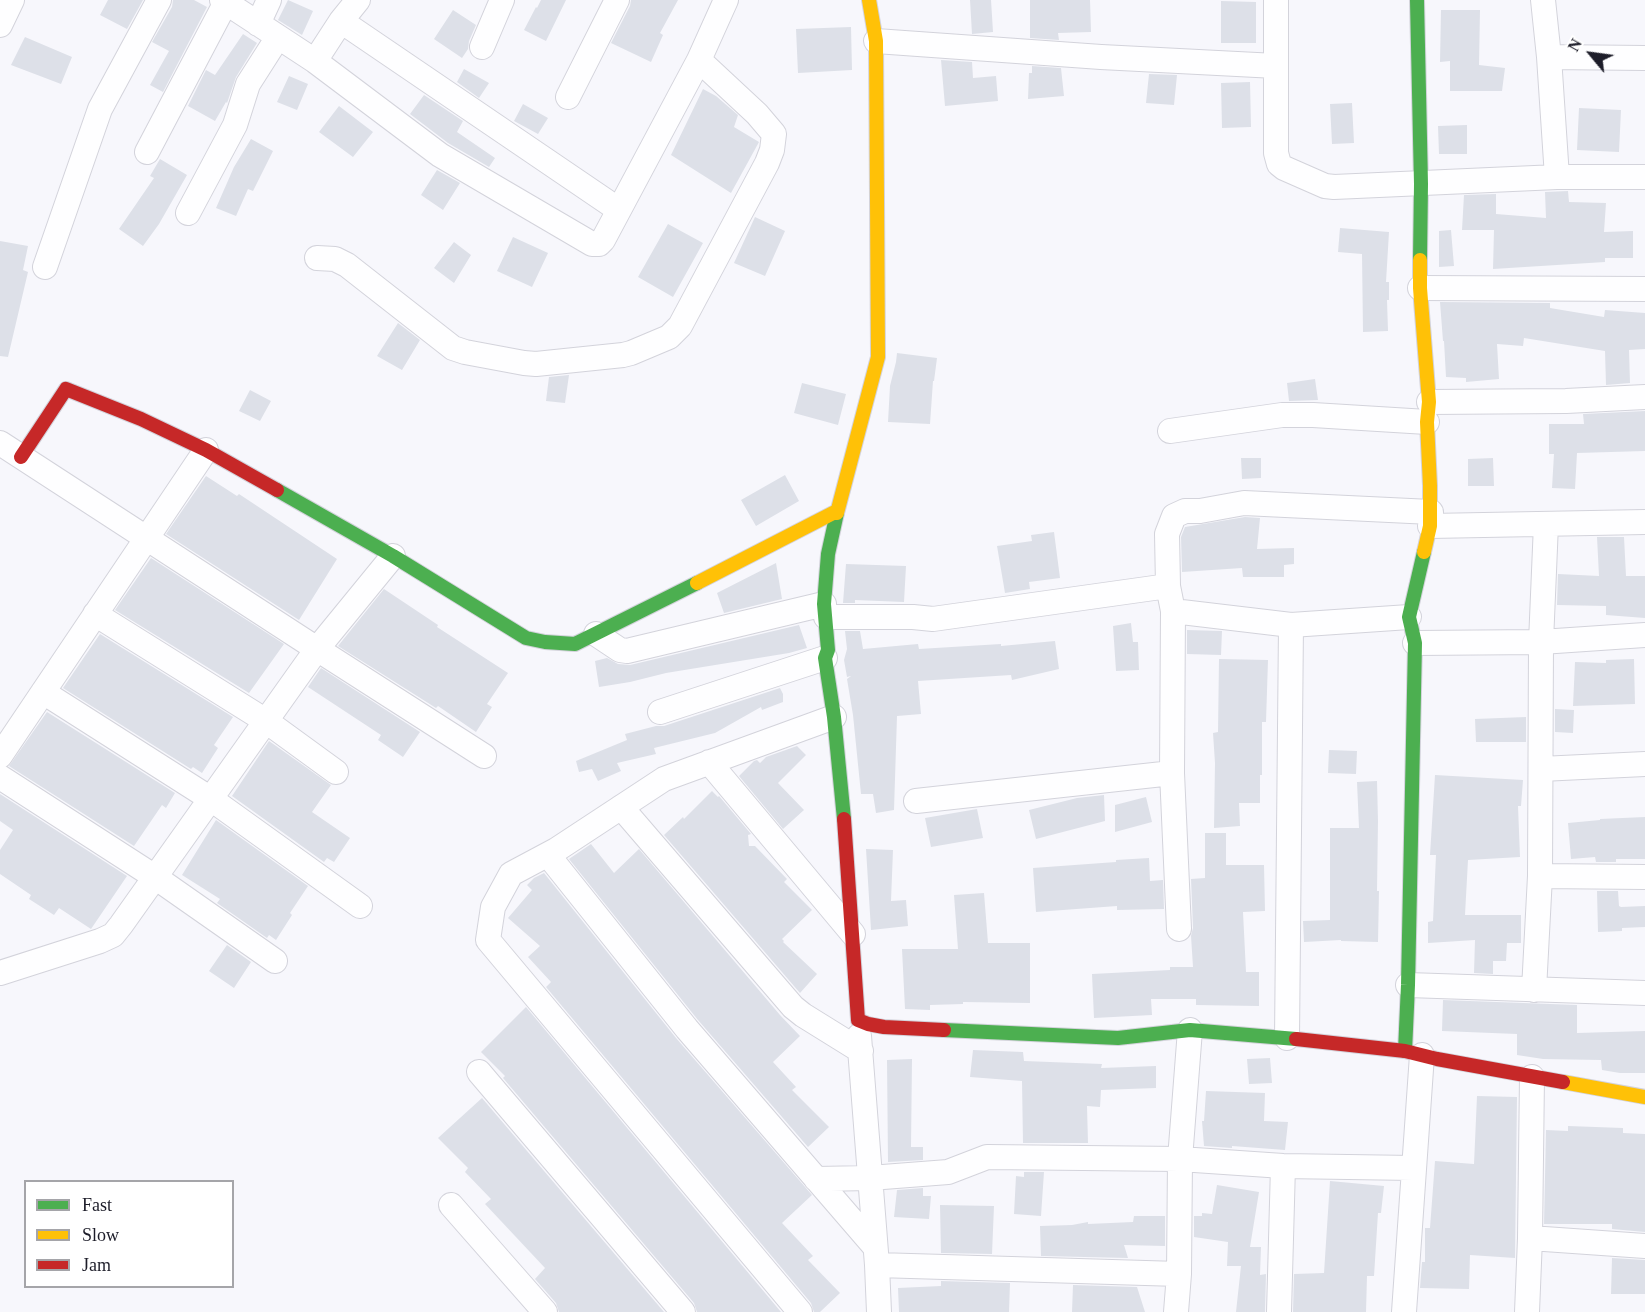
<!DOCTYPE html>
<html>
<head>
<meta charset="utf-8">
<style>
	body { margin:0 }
	#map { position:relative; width:1645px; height:1312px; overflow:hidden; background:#f7f7fc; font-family:Georgia,serif }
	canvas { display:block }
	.legend { position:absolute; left:24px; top:1180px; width:210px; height:108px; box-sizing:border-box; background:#fff; border:2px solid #a5a5a9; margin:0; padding:8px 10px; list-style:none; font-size:18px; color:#1d1d29 }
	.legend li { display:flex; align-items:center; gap:12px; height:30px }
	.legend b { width:30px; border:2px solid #a5a5a9 }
	.north { position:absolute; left:1561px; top:24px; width:60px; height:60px; -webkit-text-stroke:4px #fff; paint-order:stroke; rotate:299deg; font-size:16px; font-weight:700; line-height:24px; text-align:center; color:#1d1d29 }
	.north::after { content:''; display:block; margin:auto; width:21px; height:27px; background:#1d1d29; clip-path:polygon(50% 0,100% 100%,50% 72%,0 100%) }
</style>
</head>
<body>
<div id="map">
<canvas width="1645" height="1312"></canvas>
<ul class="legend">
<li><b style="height:8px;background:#4caf50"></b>Fast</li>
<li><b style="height:8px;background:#ffc107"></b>Slow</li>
<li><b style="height:8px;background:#c62828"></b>Jam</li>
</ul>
<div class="north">N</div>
</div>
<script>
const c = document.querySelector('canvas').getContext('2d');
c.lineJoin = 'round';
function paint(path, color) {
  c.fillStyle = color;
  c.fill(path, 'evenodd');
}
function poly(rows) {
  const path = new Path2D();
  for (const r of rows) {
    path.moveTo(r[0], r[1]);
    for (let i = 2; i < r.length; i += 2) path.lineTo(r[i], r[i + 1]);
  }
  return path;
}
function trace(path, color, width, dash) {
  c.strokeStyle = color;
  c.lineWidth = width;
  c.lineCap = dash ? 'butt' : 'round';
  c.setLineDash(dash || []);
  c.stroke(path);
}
const building = poly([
	[108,0,143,0,127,29,100,15],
	[173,0,194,0,207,7,163,92,150,85,169,51,152,42,172,7],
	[288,0,313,11,302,35,278,20],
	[541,0,566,0,546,41,524,30,536,7,537,8],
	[631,0,678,0,660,33,663,35,651,62,611,43,630,6],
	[970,0,991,0,993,32,972,34],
	[1030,0,1090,0,1091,32,1058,33,1059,40,1030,38],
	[1221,1,1256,2,1256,43,1221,43],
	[453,10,476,25,469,41,468,49,462,58,434,39],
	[1441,10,1480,10,1479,65,1505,68,1502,91,1450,91,1450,61,1440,62],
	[851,27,852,70,798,73,796,29],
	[243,34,257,43,236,77,227,103,226,102,215,121,188,106,206,70,215,75],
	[25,37,72,57,61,84,11,65],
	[941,60,972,62,973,78,996,76,998,101,945,106],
	[1032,66,1061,68,1064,96,1028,99,1029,73,1032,73],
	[464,69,489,83,479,98,457,82],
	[1149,74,1177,75,1174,105,1146,103],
	[289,76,308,84,297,110,277,102],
	[1250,82,1251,127,1222,128,1221,83],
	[703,89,716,96,738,115,734,127,759,142,731,193,671,155],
	[424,95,463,121,457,132,495,158,489,167,448,143,410,114],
	[1352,103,1354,143,1332,144,1330,104],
	[523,104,548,118,538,134,514,121],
	[339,106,373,132,353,157,319,132],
	[1579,108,1621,110,1619,152,1577,150],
	[1467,125,1467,154,1439,154,1438,126],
	[251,139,273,151,253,191,248,189,236,216,216,208,234,167],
	[160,159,187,175,159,224,143,246,119,229,154,178,150,176],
	[437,170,460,183,443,210,421,195],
	[1568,191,1569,202,1606,203,1604,232,1633,231,1633,258,1605,258,1605,262,1493,269,1494,230,1462,230,1464,195,1496,194,1496,214,1546,218,1545,192],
	[755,217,785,231,765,276,734,263],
	[668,224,703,243,673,297,638,277],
	[1340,228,1389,232,1386,282,1389,282,1389,300,1387,300,1388,331,1363,332,1362,254,1338,252],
	[1451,230,1454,266,1439,267,1439,231],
	[513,237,548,253,532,287,497,271],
	[0,241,28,246,23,270,28,272,8,357,0,356],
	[454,242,471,255,454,283,434,268],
	[1440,302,1550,303,1550,308,1604,317,1605,310,1645,313,1645,349,1629,350,1630,383,1606,385,1605,351,1524,338,1523,346,1497,344,1499,379,1466,382,1466,378,1446,377,1444,341,1443,341],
	[398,323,420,340,402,370,377,356],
	[897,353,937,358,934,381,933,381,930,424,888,422,890,386,896,362],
	[569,375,565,403,546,401,549,377],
	[1315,379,1318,400,1289,401,1287,383],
	[802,383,846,394,838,425,794,413],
	[250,390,271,401,260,421,239,411],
	[1645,411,1645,451,1577,453,1575,489,1552,488,1554,454,1549,454,1549,424,1584,424,1583,414],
	[1241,458,1261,458,1261,478,1242,479],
	[1493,458,1494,486,1468,486,1468,459],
	[785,475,799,501,756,526,741,500],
	[206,476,237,496,239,494,337,559,299,620,166,534],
	[1245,517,1260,518,1257,549,1294,548,1294,564,1284,565,1284,577,1243,577,1242,568,1182,572,1181,537,1185,527],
	[1054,532,1060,578,1029,582,1030,589,1005,593,997,546,1032,541,1031,535],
	[1597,537,1624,537,1626,576,1645,576,1645,618,1606,615,1606,606,1557,605,1558,574,1599,576],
	[151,558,284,644,249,693,115,610],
	[776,563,782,599,724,613,717,593],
	[846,564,906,566,904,602,855,600,855,603,843,603],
	[384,589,438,625,437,627,508,673,487,704,492,707,476,732,438,706,436,708,338,646],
	[1131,623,1133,642,1138,642,1139,670,1116,671,1113,626],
	[799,625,807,648,789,653,666,673,630,682,599,687,595,661,607,658,618,664,630,665],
	[1187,630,1222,631,1221,655,1187,654],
	[845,631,860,631,863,649,918,644,919,649,1001,644,1001,646,1055,641,1059,669,1012,680,1011,675,918,681,921,714,897,716,894,810,876,813,873,794,861,794,853,715,847,679,851,676,847,677,844,660,847,649],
	[100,634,233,717,214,745,218,748,202,773,193,767,191,769,63,688],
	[1219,659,1268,660,1266,722,1262,722,1262,775,1260,775,1260,803,1239,803,1240,826,1214,828,1215,763,1213,733,1218,732],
	[1634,659,1635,704,1573,706,1575,662,1606,663,1606,660],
	[321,668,420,732,403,757,378,740,381,735,308,687],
	[780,688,783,694,783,702,762,710,761,707,715,733,654,748,656,754,617,763,621,771,598,781,592,769,579,772,576,761,627,740,625,734,656,726,664,726],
	[1555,709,1574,710,1573,733,1555,732],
	[47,712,175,793,166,808,162,805,134,846,9,766],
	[1526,717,1526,742,1476,742,1475,719],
	[269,741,331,785,312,812,350,838,334,862,327,858,324,862,232,796],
	[797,746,806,755,778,783,804,810,783,829,739,776,754,761,757,760,760,763,766,757],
	[1329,750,1357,751,1356,774,1328,773],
	[1435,775,1523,780,1521,806,1518,806,1520,857,1468,860,1465,915,1521,915,1521,943,1507,943,1506,961,1493,961,1493,974,1474,973,1475,940,1428,943,1428,922,1433,921,1436,855,1430,855],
	[1377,781,1378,821,1377,891,1379,891,1378,942,1341,941,1341,940,1304,942,1303,921,1330,920,1330,828,1359,828,1357,782],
	[712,791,718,797,719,796,751,834,748,835,749,846,755,846,787,879,784,882,812,910,782,939,784,941,783,942,817,974,800,993,664,835,683,817,684,819],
	[0,794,127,876,91,929,59,908,54,915,29,899,31,895,0,874,0,850,13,830,0,821],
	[1104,795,1105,821,1036,839,1029,810,1077,798],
	[1146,797,1152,822,1115,832,1115,805],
	[977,809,983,838,931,847,925,818],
	[1645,817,1645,859,1616,859,1616,862,1596,862,1595,857,1571,859,1568,823,1600,820,1600,819],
	[216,820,308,886,290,913,292,915,276,940,269,935,267,938,217,903,220,899,182,875],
	[1205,833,1226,833,1226,865,1264,865,1265,911,1243,912,1246,972,1259,972,1259,1006,1196,1005,1196,999,1151,999,1152,1015,1094,1018,1092,974,1170,970,1170,967,1193,967,1191,936,1193,928,1191,879,1205,878],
	[591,844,614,873,639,849,780,1015,800,1036,773,1062,796,1087,792,1090,829,1127,808,1147,698,1020,569,859],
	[866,849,893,850,891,901,906,900,908,926,871,930],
	[1149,858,1150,881,1163,880,1164,909,1117,910,1117,906,1036,912,1033,868,1116,862,1116,860],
	[544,873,676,1038,812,1195,782,1223,813,1256,808,1260,840,1293,820,1312,814,1312,811,1303,546,987,551,982,528,957,540,946,508,918,532,890,527,885,534,878],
	[1597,891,1618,891,1619,906,1621,907,1645,906,1645,927,1622,928,1622,931,1598,932],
	[984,893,988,943,1030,943,1030,1003,963,1002,963,1004,930,1005,930,1010,905,1009,902,949,958,949,954,895],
	[227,945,251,962,234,988,209,971],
	[1443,1000,1577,1005,1577,1033,1645,1031,1645,1073,1620,1073,1602,1070,1601,1060,1543,1059,1517,1055,1517,1034,1442,1031],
	[526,1007,781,1312,697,1312,694,1303,503,1078,505,1076,481,1052],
	[973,1050,1023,1052,1024,1061,1102,1064,1101,1068,1156,1066,1156,1088,1101,1090,1100,1107,1087,1106,1088,1143,1023,1143,1022,1081,970,1077],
	[1270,1058,1272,1083,1249,1084,1247,1059],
	[912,1059,911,1147,923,1147,923,1160,888,1162,887,1060],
	[1206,1091,1265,1093,1264,1121,1288,1122,1285,1150,1232,1146,1232,1148,1204,1146,1202,1121,1204,1121],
	[1477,1096,1517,1097,1515,1258,1470,1255,1469,1289,1420,1288,1422,1262,1425,1262,1425,1228,1430,1228,1435,1161,1474,1164],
	[482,1098,664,1312,559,1312,556,1303,535,1279,545,1268,485,1204,491,1199,465,1172,468,1168,438,1138],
	[1568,1126,1623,1128,1623,1133,1645,1134,1645,1232,1612,1229,1612,1224,1544,1224,1546,1130,1568,1131],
	[1024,1172,1044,1172,1041,1216,1014,1214,1016,1176,1024,1177],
	[1330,1181,1384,1186,1381,1213,1378,1213,1374,1276,1367,1276,1366,1312,1293,1312,1294,1274,1324,1273],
	[1217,1185,1259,1192,1250,1247,1261,1247,1260,1275,1266,1274,1265,1312,1236,1312,1241,1266,1227,1266,1228,1242,1194,1237,1194,1216,1202,1216,1202,1213,1212,1214],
	[923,1188,923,1196,931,1196,929,1219,894,1217,897,1190],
	[940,1205,994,1206,992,1254,941,1253],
	[1134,1216,1165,1216,1165,1246,1124,1245,1128,1258,1041,1256,1040,1226,1072,1225,1088,1222,1088,1224,1133,1222],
	[1612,1258,1645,1260,1645,1294,1611,1294],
	[941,1281,1010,1283,1009,1312,899,1312,898,1288,941,1286],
	[1073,1285,1137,1287,1145,1312,1072,1312]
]);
const street = poly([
	[222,0,315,61,440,155,592,244,599,244,603,240,699,60,726,0],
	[1276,0,1276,153,1279,164,1284,168,1325,186,1334,187,1557,177,1645,177],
	[1543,0,1549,57,1557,177],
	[341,21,619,210],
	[258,24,269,0],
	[0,25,12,0],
	[876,41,1101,57,1276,66],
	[482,47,502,0],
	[1549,57,1645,58],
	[315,61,341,21,358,0],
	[568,97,617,0],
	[147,152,226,2],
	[188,213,235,125,248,84,278,37],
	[317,258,335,259,347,265,453,348,465,352,524,363,536,364,623,355,631,353,669,337,680,326,767,163,772,150,774,134,757,114,699,60],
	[45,267,100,109,159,0],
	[1420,288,1645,289],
	[1429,402,1566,401,1645,397],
	[1170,431,1282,415,1313,415,1427,422],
	[0,443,317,649,484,756],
	[1430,526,1645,522],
	[1173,611,1291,625,1409,617],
	[95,614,266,721,336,772],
	[826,617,913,617,933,619,1168,586],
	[596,634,620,650,627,651,824,604],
	[1415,643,1541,642,1645,635],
	[43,692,211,799,360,906],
	[660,712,825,658],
	[834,717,664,779,556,850,552,860,687,1029,875,1247],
	[0,756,206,450],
	[709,762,853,934],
	[1541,769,1645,764],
	[0,777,155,877,275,961],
	[916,801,1172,773],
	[621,807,793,1007,803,1015,861,1051],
	[556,850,511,874,493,907,488,940,800,1312],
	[1540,876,1645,877],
	[1179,929,1172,773,1173,611,1168,586,1167,534,1174,516,1185,511,1200,511,1244,503,1431,512],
	[0,973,100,941,113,935,121,925,317,649,393,556],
	[1408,985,1645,993],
	[1534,990,1540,876,1541,642,1546,524],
	[859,1036,877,1265,879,1312],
	[1287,1038,1291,625],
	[479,1072,683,1312],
	[816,1179,870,1178,948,1172,987,1157,1180,1159,1283,1166,1413,1168],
	[451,1205,545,1312],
	[1530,1238,1645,1246],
	[877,1265,1179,1274],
	[1176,1312,1179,1274,1180,1159,1190,1030],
	[1279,1312,1283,1166],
	[1404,1312,1422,1055],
	[1527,1312,1530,1238,1532,1077]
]);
const fast = poly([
	[1417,0,1421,184,1420,260],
	[277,490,393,556,526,638,545,642,575,644,697,583],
	[837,513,828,554,824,604,828,650,825,658,834,717,844,819],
	[944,1030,1118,1038,1190,1030,1296,1039],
	[1405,1051,1408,985,1415,643,1409,617,1424,552]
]);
const slow = poly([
	[1420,260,1420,288,1429,402,1427,422,1430,486,1430,526,1424,552],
	[837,513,878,357,876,41,869,0],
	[697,583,837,511],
	[1563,1082,1645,1097]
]);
const jam = poly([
	[21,457,66,389,141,419,206,450,277,490],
	[844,819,858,1020,868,1024,884,1027,944,1030],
	[1296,1039,1405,1051,1437,1059,1563,1082]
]);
paint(building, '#dde0e8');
trace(street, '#d3d3db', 26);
trace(fast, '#d3d3db', 16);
trace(slow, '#d3d3db', 16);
trace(jam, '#d3d3db', 16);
trace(street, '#fefeff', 24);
trace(fast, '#4caf50', 14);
trace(slow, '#ffc107', 14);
trace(jam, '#c62828', 14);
</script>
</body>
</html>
